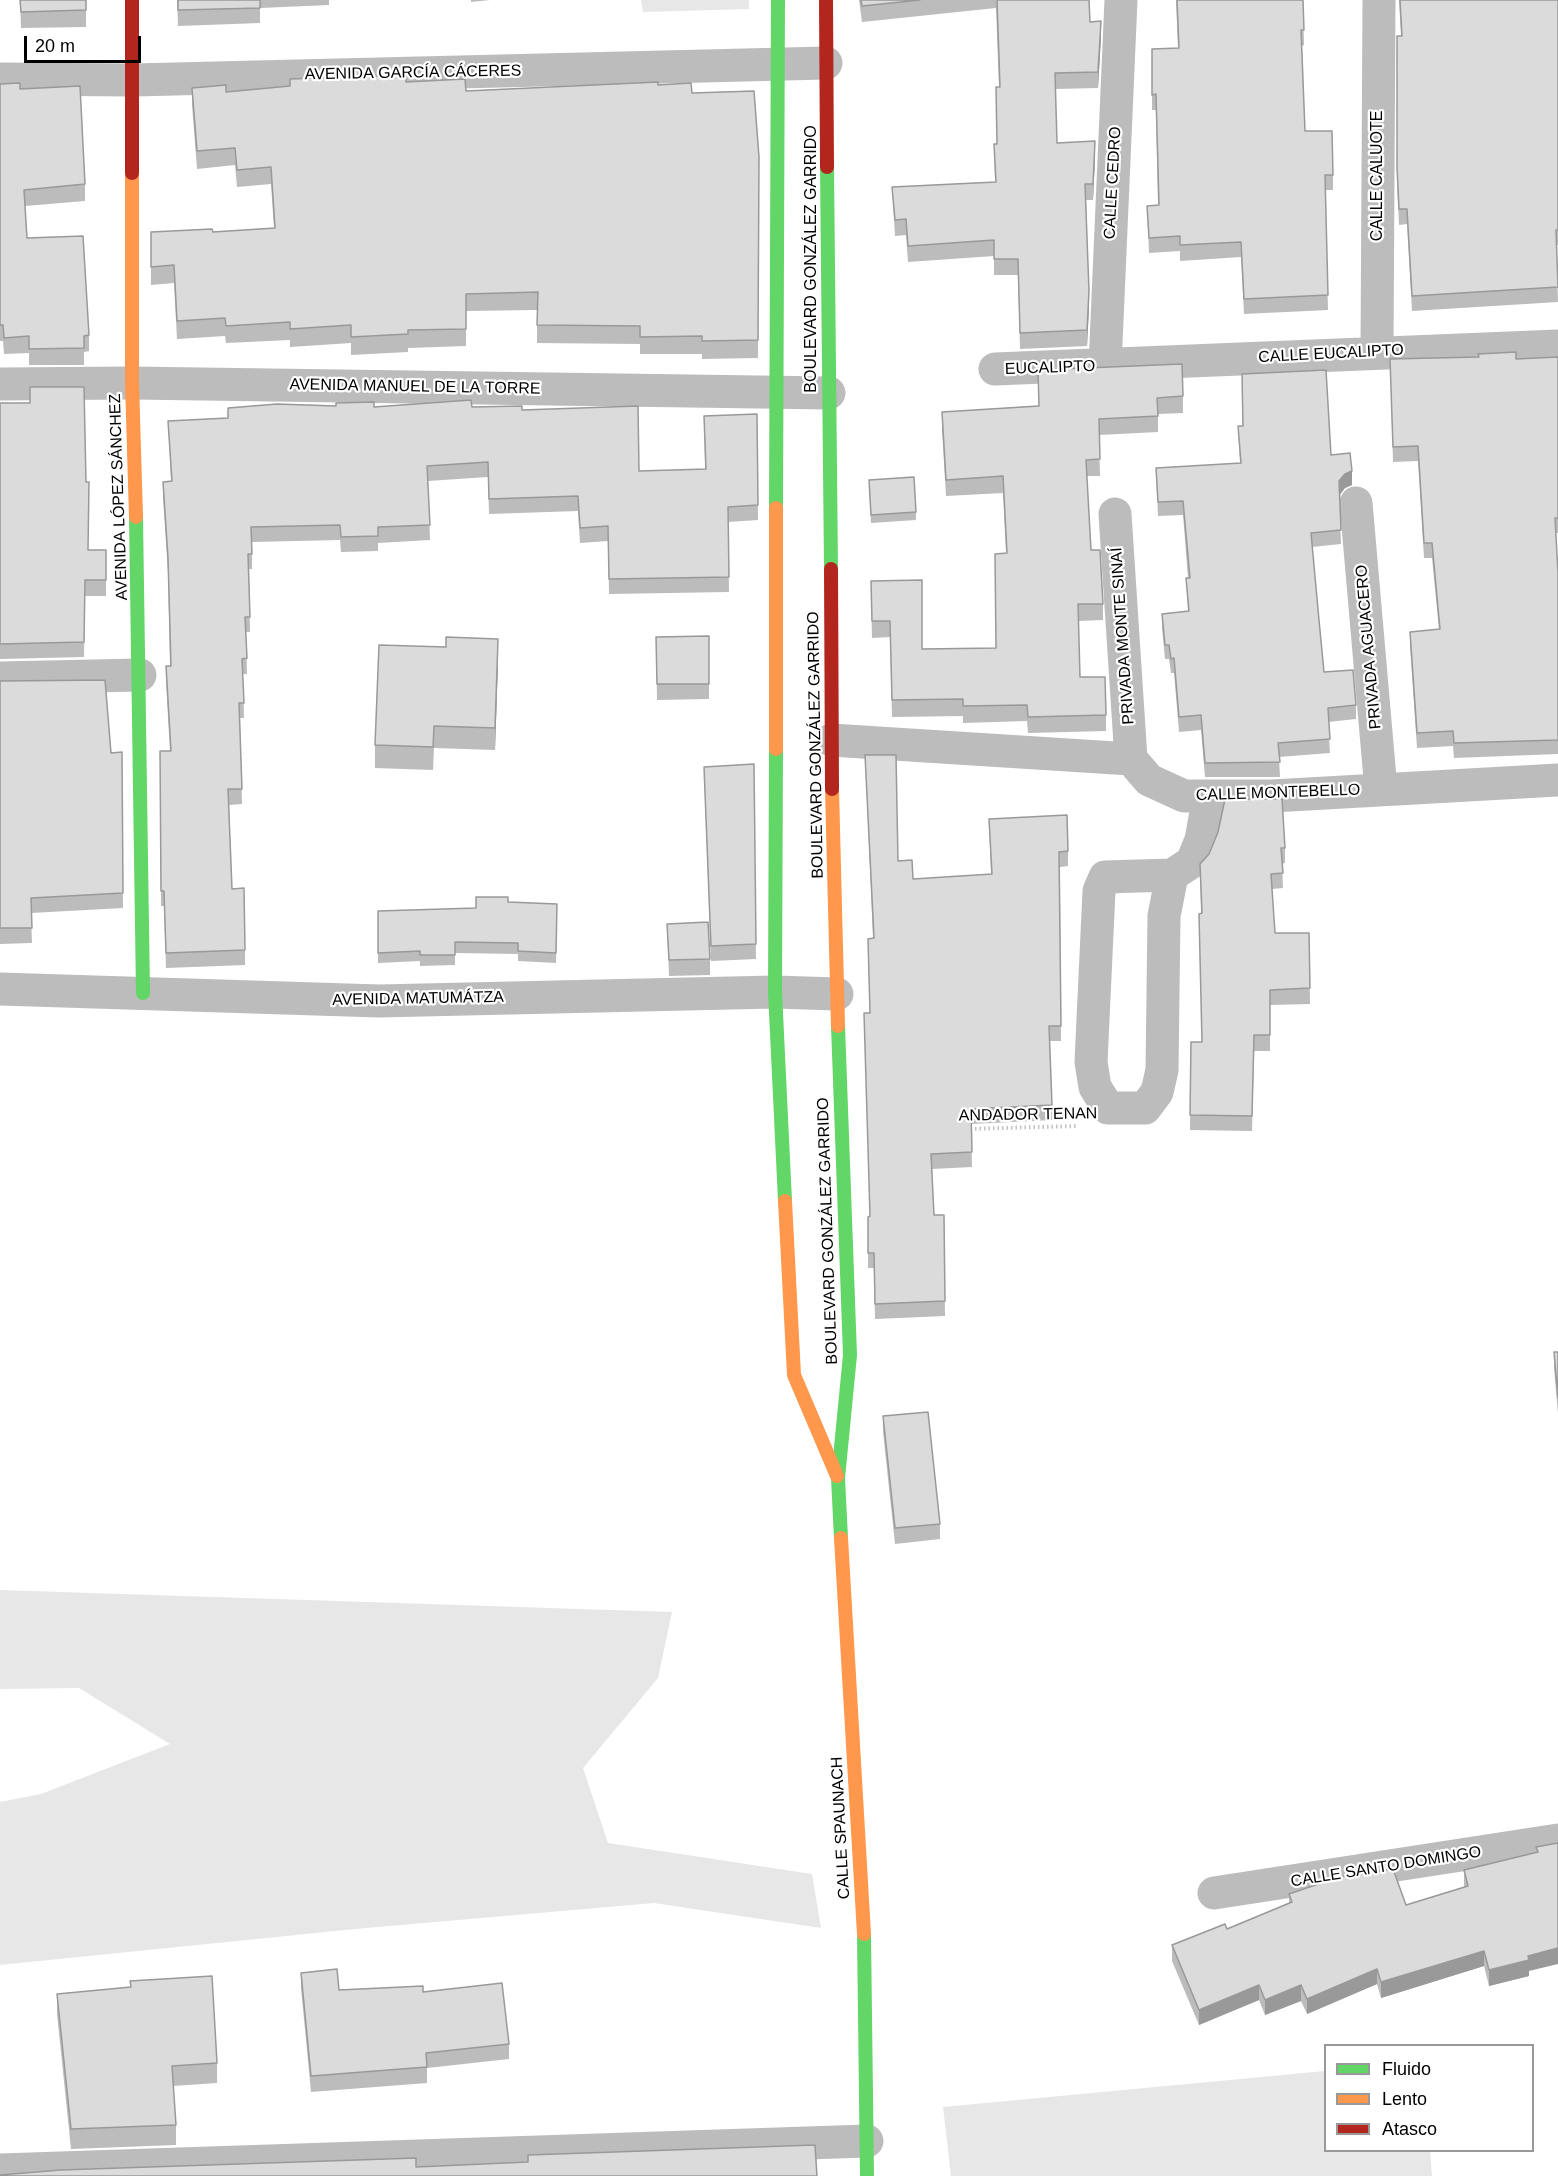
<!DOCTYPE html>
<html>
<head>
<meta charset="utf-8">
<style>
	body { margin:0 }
	#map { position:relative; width:1558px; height:2176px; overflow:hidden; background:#fff; font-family:Arial,sans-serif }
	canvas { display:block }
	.legend { position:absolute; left:1324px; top:2044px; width:210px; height:108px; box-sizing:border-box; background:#fff; border:2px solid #999; margin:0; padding:8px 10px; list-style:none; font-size:18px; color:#000 }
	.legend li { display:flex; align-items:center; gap:12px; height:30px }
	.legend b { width:30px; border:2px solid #999 }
	.scale { position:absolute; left:24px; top:36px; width:117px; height:27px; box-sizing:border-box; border:3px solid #000; border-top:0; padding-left:8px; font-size:18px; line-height:21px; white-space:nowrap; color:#000; -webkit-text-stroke:4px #fff; paint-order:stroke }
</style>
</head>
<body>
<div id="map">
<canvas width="1558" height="2176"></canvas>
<ul class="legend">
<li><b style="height:8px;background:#63d668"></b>Fluido</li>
<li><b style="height:8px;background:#ff974d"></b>Lento</li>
<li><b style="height:8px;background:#b3261e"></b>Atasco</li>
</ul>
<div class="scale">20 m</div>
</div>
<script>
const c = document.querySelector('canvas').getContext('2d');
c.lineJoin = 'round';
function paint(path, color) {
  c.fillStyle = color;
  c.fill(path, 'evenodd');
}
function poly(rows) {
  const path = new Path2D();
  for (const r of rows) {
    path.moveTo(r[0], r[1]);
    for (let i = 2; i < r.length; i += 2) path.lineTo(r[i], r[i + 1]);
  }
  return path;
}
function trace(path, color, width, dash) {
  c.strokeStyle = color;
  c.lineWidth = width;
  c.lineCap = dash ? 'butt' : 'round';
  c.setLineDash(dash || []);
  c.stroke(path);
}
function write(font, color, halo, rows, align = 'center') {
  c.font = font + ' Arial,sans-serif';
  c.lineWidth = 4.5;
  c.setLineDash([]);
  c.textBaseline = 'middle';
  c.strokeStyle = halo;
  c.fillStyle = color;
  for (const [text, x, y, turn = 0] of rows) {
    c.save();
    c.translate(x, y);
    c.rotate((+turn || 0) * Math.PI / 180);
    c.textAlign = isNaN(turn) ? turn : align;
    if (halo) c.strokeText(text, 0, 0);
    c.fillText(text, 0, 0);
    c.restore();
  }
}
const green = poly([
	[641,0,749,0,749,9,643,12],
	[0,1590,672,1612,658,1678,583,1768,608,1843,812,1874,821,1928,654,1903,355,1929,0,1965,0,1802,41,1794,170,1744,79,1688,0,1689],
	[1325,2071,1326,2150,1430,2151,1432,2176,951,2176,943,2107]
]);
const path = poly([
	[966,1129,1076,1126]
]);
const street = poly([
	[0,79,134,80,826,63],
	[1377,351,1379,0],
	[1105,366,1121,0],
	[995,369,1558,346],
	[0,384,132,383,829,393],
	[1356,503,1381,790],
	[1115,514,1131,759],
	[0,678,140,675],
	[831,740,1131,759,1149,780,1184,796,1272,796,1558,780],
	[1172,875,1105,877,1099,891,1091,1062,1095,1087,1108,1108,1145,1108,1157,1092,1162,1070,1164,916,1172,875,1192,862,1201,840,1209,796],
	[0,989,379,1001,775,992,837,994],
	[1214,1893,1558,1840],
	[0,2170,867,2141]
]);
const fast = poly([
	[827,167,831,569],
	[776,508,778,0],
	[136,517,143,993],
	[776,749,775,992,785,1201],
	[838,1026,850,1355,838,1478,841,1538],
	[864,1934,867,2176]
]);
const slow = poly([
	[132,173,132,383,136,517],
	[776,749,776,508],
	[832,789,838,1026],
	[785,1201,794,1375,837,1476],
	[841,1538,864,1934]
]);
const jam = poly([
	[132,0,132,173],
	[826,0,827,167],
	[831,569,832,789]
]);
const wall = poly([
	[20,0,86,0,86,27,21,28],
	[177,0,329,0,329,5,260,8,260,23,178,26],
	[471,0,490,0,471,2],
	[859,0,1089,0,1090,22,1101,37,1098,88,1055,89,1057,143,1095,157,1093,200,1086,200,1089,307,1087,346,1020,349,1018,275,994,275,994,256,908,262,906,235,895,236,892,187,995,182,994,144,997,144,996,103,999,87,996,8,862,22],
	[1176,0,1303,0,1304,45,1302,46,1305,131,1333,175,1333,190,1325,190,1328,310,1244,314,1241,257,1180,261,1180,251,1149,253,1147,206,1158,205,1156,110,1152,110,1152,49,1178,48],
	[1399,0,1558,0,1558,245,1556,245,1558,302,1412,311,1407,224,1399,225,1397,182,1397,36,1401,36],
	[406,82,466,91,658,85,692,93,759,157,758,358,702,359,702,354,640,354,640,344,537,343,537,310,466,311,466,346,408,348,408,352,351,355,351,343,290,347,290,340,226,343,225,336,177,339,174,283,151,285,151,232,213,232,274,228,271,184,237,187,235,165,197,169,192,105,192,88,226,92],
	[0,84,20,89,85,184,85,201,25,206,27,238,89,335,89,351,84,352,84,365,29,365,29,353,4,354,3,341,0,341],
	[1558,357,1558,533,1556,533,1558,573,1558,754,1454,758,1453,746,1417,748,1410,646,1410,632,1439,630,1432,558,1424,558,1418,461,1393,462,1390,359,1516,359],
	[1242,374,1331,455,1352,485,1345,488,1339,495,1341,544,1312,547,1324,672,1356,705,1356,719,1328,722,1330,753,1279,757,1280,777,1205,777,1201,730,1179,732,1174,673,1171,673,1169,659,1165,659,1162,628,1162,614,1188,611,1186,578,1188,578,1183,515,1158,516,1156,468,1240,463,1238,426,1243,426],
	[1183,396,1183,413,1158,414,1158,432,1099,435,1100,476,1087,476,1091,550,1103,604,1103,620,1078,621,1080,677,1106,715,1106,731,1028,733,1027,721,963,723,963,716,892,717,890,637,872,638,871,597,922,649,996,648,1006,553,1003,493,946,496,942,429,942,412],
	[0,403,86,482,88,550,106,550,106,596,85,596,84,657,0,659],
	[374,407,472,407,522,410,639,471,705,469,704,416,757,414,758,520,728,522,729,592,609,594,608,541,580,543,578,511,489,514,488,477,428,481,430,540,378,543,378,551,341,552,340,540,252,542,252,569,249,569,250,632,246,632,247,674,243,674,244,718,240,718,242,804,229,805,232,889,245,950,245,965,166,968,164,906,161,906,160,751,170,751,166,681,166,666,170,666,168,573,163,497,163,482,171,481,168,421,228,418,228,408],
	[869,487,916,512,916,520,871,523],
	[709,636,709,699,657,700,656,637],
	[446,647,498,662,495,750,434,748,433,770,375,768,375,745],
	[0,681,111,753,122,752,123,908,31,913,32,943,0,944],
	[865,755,898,861,913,879,991,874,989,819,1068,851,1068,866,1060,867,1061,1041,1050,1041,1052,1120,971,1124,972,1167,932,1169,934,1215,944,1215,945,1316,875,1319,874,1268,868,1268,868,1217,870,1216,870,1013,868,939,873,938],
	[754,764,756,959,711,961,704,767],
	[1285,848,1285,863,1282,864,1283,888,1272,889,1275,933,1309,933,1310,1004,1270,1005,1270,1051,1254,1051,1252,1131,1190,1130,1191,1042,1202,1042,1201,914,1200,864],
	[508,902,557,904,556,963,518,961,518,954,455,953,455,965,420,966,420,961,378,963,378,911,476,908],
	[667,924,710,959,710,975,669,976],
	[1554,1352,1558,1352,1558,1414,1554,1368],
	[883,1416,940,1524,940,1539,895,1544,883,1432],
	[1558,1843,1529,1971,1529,1976,1489,1986,1484,1966,1381,1998,1377,1984,1307,2014,1301,2001,1265,2015,1259,2000,1199,2025,1172,1961,1172,1945,1227,1929,1289,1903,1289,1894,1406,1905,1464,1887,1464,1870,1536,1852,1536,1847],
	[301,1973,339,1990,423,1992,509,2044,509,2059,427,2068,427,2083,311,2092,301,1988],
	[57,1994,217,2063,217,2083,173,2086,176,2125,176,2145,71,2149,57,2014]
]);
const shadedWall = poly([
	[1101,21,1101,37,1098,88,1098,72],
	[1095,141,1095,157,1093,200,1093,184],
	[1089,291,1089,307,1087,346,1087,330],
	[1352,471,1352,485,1345,488,1339,496,1339,481,1345,474],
	[498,639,498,662,495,750,495,728],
	[1558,1948,1558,1964,1529,1971,1529,1976,1489,1986,1489,1970,1528,1956],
	[1484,1951,1484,1966,1381,1998,1381,1982],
	[1377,1969,1377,1984,1307,2014,1307,1999],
	[1259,1985,1259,2000,1199,2025,1199,2010],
	[1301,1985,1301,2001,1265,2015,1265,2000]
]);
const building = poly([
	[20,0,86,0,86,10,21,12,20,0],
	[178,0,260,0,260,8,178,10,178,0],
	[861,0,920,0,862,6,861,0],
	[997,0,1089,0,1090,22,1101,21,1098,72,1055,73,1057,143,1095,141,1093,184,1085,184,1089,291,1087,330,1020,333,1018,259,994,259,994,240,908,246,906,219,895,220,892,187,996,182,994,144,997,144,996,87,1000,87,997,0],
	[1177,0,1303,0,1304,30,1301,30,1305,131,1332,131,1333,175,1325,175,1328,295,1244,299,1241,242,1180,245,1180,236,1149,238,1147,206,1159,205,1156,94,1152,95,1152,49,1179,48,1177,0],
	[1400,0,1558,0,1558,230,1556,230,1558,287,1412,296,1407,209,1399,209,1397,167,1397,36,1402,36,1400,0],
	[406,75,406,82,465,79,466,91,658,82,658,85,691,83,692,93,754,91,759,157,758,340,702,341,702,336,640,337,640,326,537,325,538,292,466,294,466,329,408,330,408,334,351,337,351,325,290,329,290,322,226,326,225,318,177,321,174,265,151,267,151,232,212,229,213,232,275,228,271,167,237,170,235,148,197,151,192,88,226,85,226,92,290,86,290,79,406,75],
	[20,83,20,89,80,86,85,184,24,190,27,238,83,236,89,335,84,336,84,348,29,349,29,336,4,338,3,325,0,325,0,84,20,83],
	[1516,352,1516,359,1558,357,1558,518,1555,518,1558,573,1558,740,1454,743,1453,731,1417,733,1410,632,1440,629,1432,543,1424,543,1418,446,1393,447,1390,359,1479,357,1478,354,1516,352],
	[1182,364,1183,396,1157,398,1158,416,1099,419,1100,459,1086,460,1091,550,1100,550,1103,604,1078,604,1080,677,1105,677,1106,715,1028,717,1027,705,963,706,963,699,892,700,890,621,872,621,871,581,922,580,922,649,996,648,995,554,1007,553,1003,476,946,480,942,412,1039,406,1038,370,1182,364],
	[1326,370,1331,455,1350,453,1352,471,1345,474,1339,481,1341,530,1311,533,1319,620,1324,672,1353,670,1356,705,1328,708,1330,739,1278,743,1280,762,1205,763,1201,715,1179,717,1174,658,1171,659,1169,645,1165,645,1162,614,1189,611,1186,578,1190,578,1183,501,1158,502,1156,468,1241,463,1238,426,1243,426,1242,374,1326,370],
	[30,387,84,387,86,482,89,482,88,550,106,550,106,580,85,580,84,642,0,644,0,403,30,403,30,387],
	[471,400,472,407,522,406,522,410,638,406,639,471,706,469,704,416,757,414,758,505,728,507,729,577,609,579,608,526,580,528,578,496,489,499,488,462,427,466,430,525,378,527,378,536,341,537,340,525,251,527,252,554,248,554,250,617,245,617,247,658,242,659,244,703,239,703,242,789,228,789,232,889,244,888,245,950,166,953,164,891,161,891,160,751,171,751,166,666,171,666,168,558,163,482,172,481,168,421,228,418,228,408,277,404,336,406,336,403,374,402,374,407,471,400],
	[914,477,916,512,871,515,869,480,914,477],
	[709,636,709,684,657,684,656,637,709,636],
	[446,637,498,639,495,728,434,726,433,747,375,745,379,645,446,647,446,637],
	[105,680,111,753,122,752,123,893,31,898,32,928,0,928,0,681,105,680],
	[865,755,896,755,898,861,912,860,913,879,992,874,989,819,1067,815,1068,851,1059,852,1061,1026,1049,1026,1052,1105,971,1109,972,1152,931,1154,934,1215,944,1215,945,1301,875,1304,874,1253,868,1253,868,1217,870,1216,864,1013,870,1013,868,939,874,938,865,755],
	[754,764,756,944,711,946,704,767,754,764],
	[1225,799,1282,799,1285,848,1281,848,1283,873,1271,874,1275,933,1309,933,1310,988,1270,990,1270,1035,1254,1035,1252,1116,1190,1115,1191,1042,1202,1042,1199,914,1202,913,1200,864,1209,854,1218,832,1225,799],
	[476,897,508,897,508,902,557,904,556,953,518,951,518,943,455,942,455,955,420,955,420,951,378,953,378,911,476,908,476,897],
	[708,922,710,959,669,960,667,924,708,922],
	[1554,1352,1558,1352,1558,1398,1554,1352],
	[928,1412,940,1524,895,1528,883,1416,928,1412],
	[1558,1843,1558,1948,1528,1956,1529,1960,1489,1970,1484,1951,1381,1982,1377,1969,1307,1999,1301,1985,1265,2000,1259,1985,1199,2010,1172,1945,1225,1924,1227,1929,1292,1902,1289,1894,1339,1877,1393,1869,1406,1905,1468,1886,1464,1870,1538,1852,1536,1847,1558,1843],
	[337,1969,339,1990,423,1986,423,1992,502,1983,509,2044,426,2053,427,2067,311,2076,301,1973,337,1969],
	[212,1976,217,2063,172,2066,176,2125,71,2129,57,1994,131,1987,130,1981,212,1976],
	[815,2145,817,2176,0,2176,0,2175,61,2170,416,2158,416,2167,528,2162,528,2155,815,2145]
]);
const streetNames = [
	["AVENIDA GARCÍA CÁCERES",413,73,-1],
	["CALLE CALUOTE",1378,176,-90],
	["CALLE CEDRO",1113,183,-87],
	["BOULEVARD GONZÁLEZ GARRIDO",812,259,-90],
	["CALLE EUCALIPTO",1331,354,-3],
	["EUCALIPTO",1050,368,-2],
	["AVENIDA MANUEL DE LA TORRE",415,387,1],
	["AVENIDA LÓPEZ SÁNCHEZ",119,497,-92],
	["PRIVADA MONTE SINAÍ",1123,636,-94],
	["PRIVADA AGUACERO",1369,647,-95],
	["BOULEVARD GONZÁLEZ GARRIDO",816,745,-91],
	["CALLE MONTEBELLO",1278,793,-2],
	["AVENIDA MATUMÁTZA",418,999,-1],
	["ANDADOR TENAN",1028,1115,-1],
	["BOULEVARD GONZÁLEZ GARRIDO",828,1231,-92],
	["CALLE SPAUNACH",841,1828,-93],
	["CALLE SANTO DOMINGO",1386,1867,-9]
];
paint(green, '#e7e7e7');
trace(path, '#c2c2c2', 4, [1.5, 3]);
trace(street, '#bcbcbc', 33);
trace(fast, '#63d668', 14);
trace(slow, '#ff974d', 14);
trace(jam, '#b3261e', 14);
paint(wall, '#bcbcbc');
paint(shadedWall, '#999');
paint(building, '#dbdbdb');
trace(building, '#999', 1.5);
write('16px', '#000', '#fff', streetNames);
</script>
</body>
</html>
